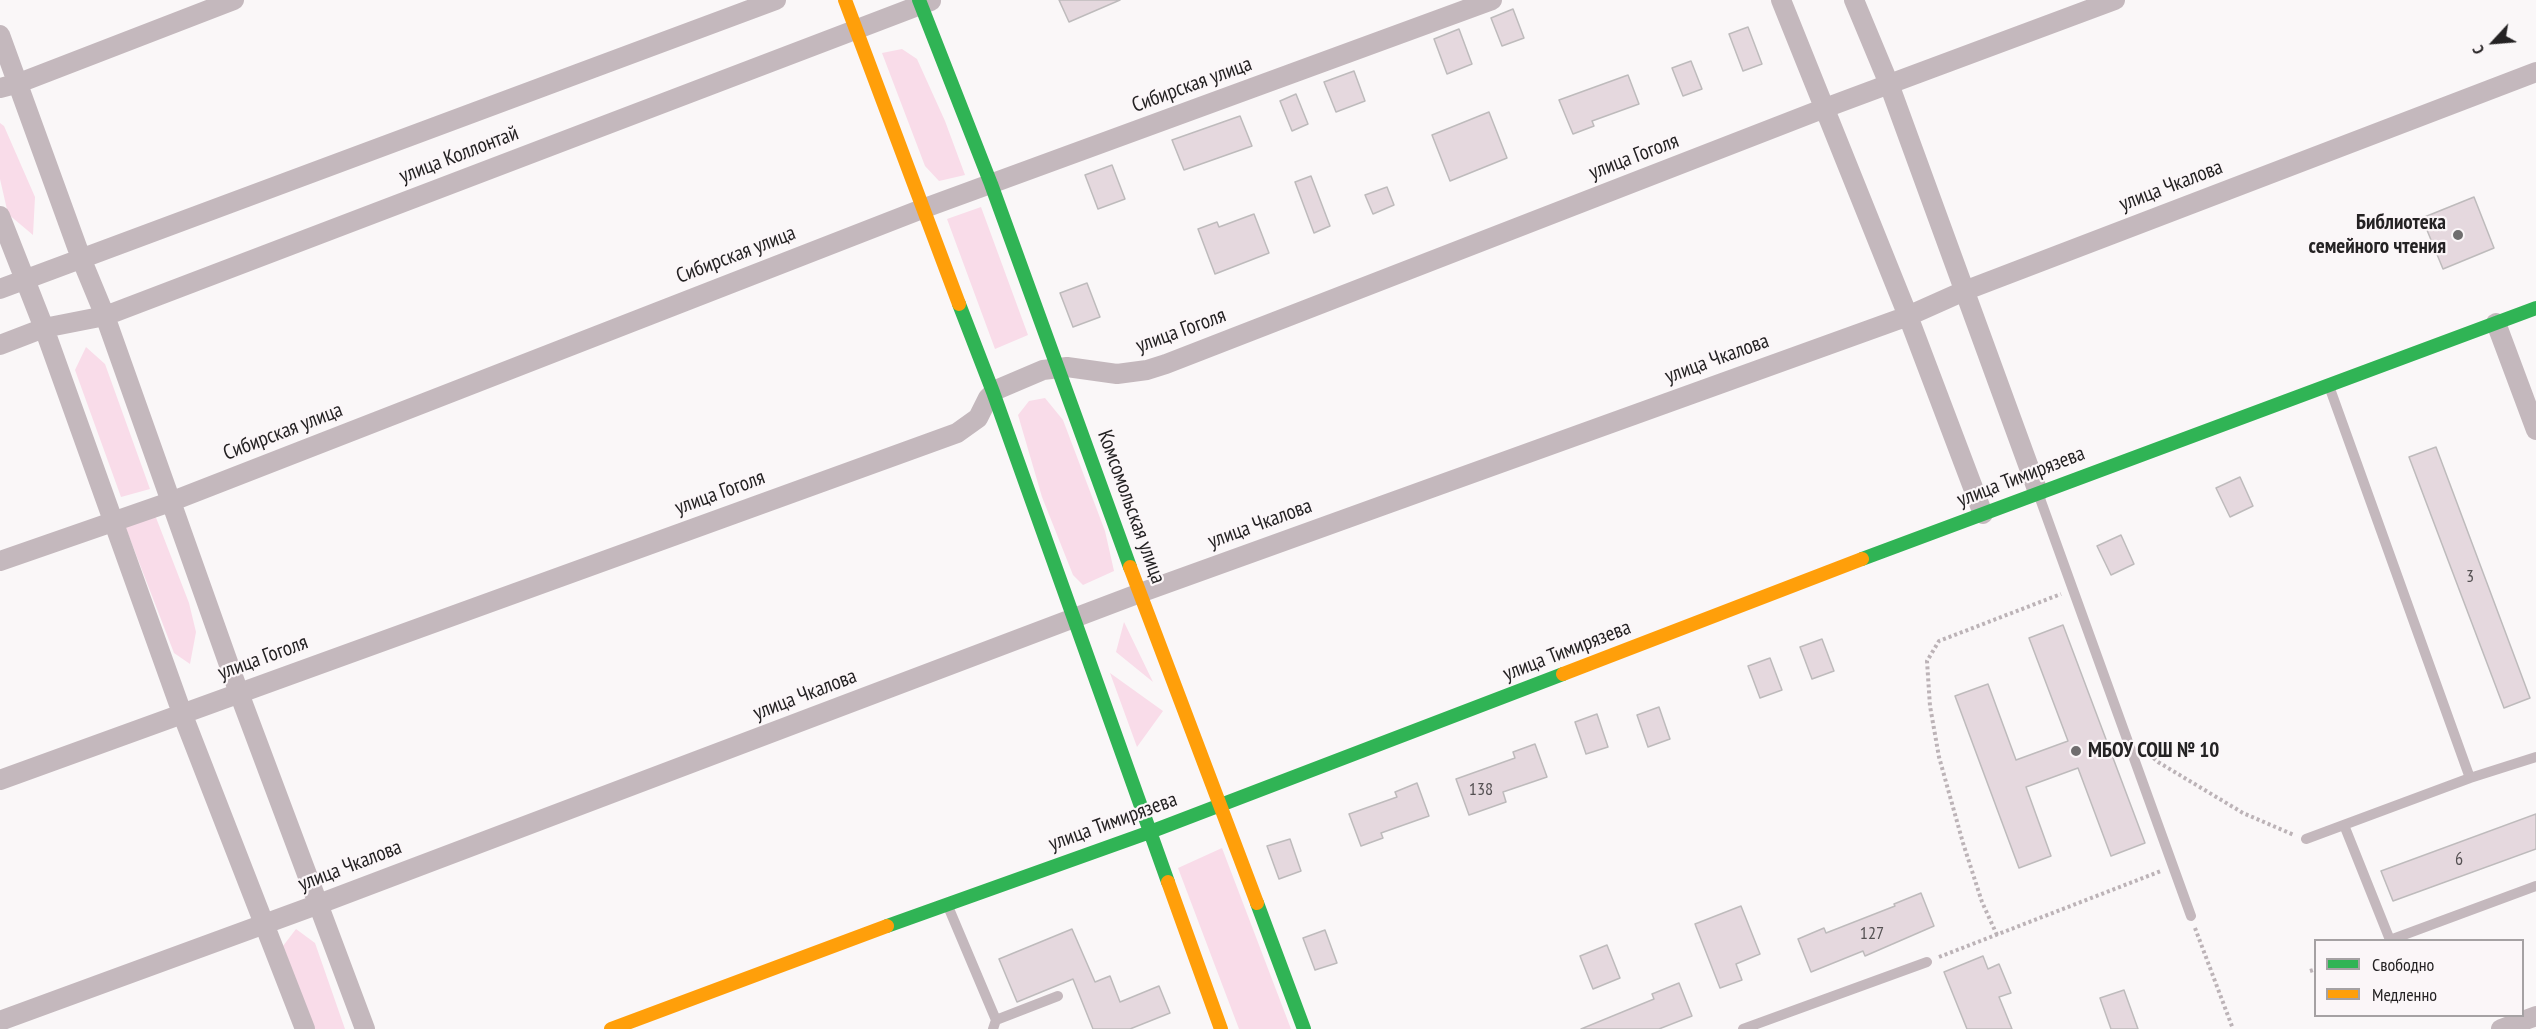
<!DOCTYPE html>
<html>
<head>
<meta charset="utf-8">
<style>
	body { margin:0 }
	#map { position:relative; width:2536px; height:1029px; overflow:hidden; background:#faf7f8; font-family:"PT Sans Narrow",sans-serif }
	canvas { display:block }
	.legend { position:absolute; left:2314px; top:939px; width:210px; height:78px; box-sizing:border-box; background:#fbf6f8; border:2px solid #a5a1a3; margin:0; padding:8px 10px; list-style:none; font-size:18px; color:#242223 }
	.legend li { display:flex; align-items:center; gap:12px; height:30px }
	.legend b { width:30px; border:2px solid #a5a1a3 }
	.north { position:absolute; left:2464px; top:12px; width:60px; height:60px; -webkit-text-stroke:4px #fbf6f8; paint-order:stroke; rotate:244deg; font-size:16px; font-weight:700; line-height:24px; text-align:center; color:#242223 }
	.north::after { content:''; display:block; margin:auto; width:21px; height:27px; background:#242223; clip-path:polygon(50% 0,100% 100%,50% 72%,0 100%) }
</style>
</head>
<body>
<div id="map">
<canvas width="2536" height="1029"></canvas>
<ul class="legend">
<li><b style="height:8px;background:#30b455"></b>Свободно</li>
<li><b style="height:8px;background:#ff9f0a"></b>Медленно</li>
</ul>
<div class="north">С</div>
</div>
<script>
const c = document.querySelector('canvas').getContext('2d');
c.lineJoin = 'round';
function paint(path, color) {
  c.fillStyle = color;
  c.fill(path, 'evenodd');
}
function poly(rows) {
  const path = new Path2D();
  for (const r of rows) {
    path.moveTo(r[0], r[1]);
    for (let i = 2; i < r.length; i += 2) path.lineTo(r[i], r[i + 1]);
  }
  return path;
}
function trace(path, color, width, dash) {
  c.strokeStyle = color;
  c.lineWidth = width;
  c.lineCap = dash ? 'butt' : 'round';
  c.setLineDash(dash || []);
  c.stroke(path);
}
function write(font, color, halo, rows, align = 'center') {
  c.font = font + ' "PT Sans Narrow",sans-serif';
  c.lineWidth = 4.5;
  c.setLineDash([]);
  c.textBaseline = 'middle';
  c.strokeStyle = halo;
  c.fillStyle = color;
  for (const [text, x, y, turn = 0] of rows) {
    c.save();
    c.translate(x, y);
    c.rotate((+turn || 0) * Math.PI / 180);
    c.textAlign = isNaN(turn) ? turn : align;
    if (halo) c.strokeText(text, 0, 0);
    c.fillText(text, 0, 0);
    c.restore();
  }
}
const green = poly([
	[902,49,917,59,945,121,965,175,939,181,925,166,882,53],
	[0,123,4,126,35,197,33,235,8,214,0,179],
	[981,207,1028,335,995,349,947,219],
	[86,347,105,364,150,489,121,497,75,370],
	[1045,398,1063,420,1105,531,1114,571,1083,585,1073,575,1042,497,1018,415,1029,401],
	[155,515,189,603,196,632,190,664,174,653,125,526],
	[1124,622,1153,682,1116,652],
	[1110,673,1163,711,1137,747],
	[1222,848,1291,1029,1239,1029,1178,868],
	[296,929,315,943,345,1029,315,1029,283,946]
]);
const building = poly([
	[1059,0,1120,0,1069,22,1059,0],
	[1513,9,1524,38,1502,46,1491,18,1513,9],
	[1748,27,1762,64,1743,71,1729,34,1748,27],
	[1459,29,1472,64,1447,74,1434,39,1459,29],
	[1691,61,1702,89,1683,96,1672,68,1691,61],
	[1354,71,1365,101,1336,112,1324,82,1354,71],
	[1628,75,1639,104,1592,121,1594,126,1573,134,1559,100,1628,75],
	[1296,94,1308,124,1292,131,1280,101,1296,94],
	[1489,112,1507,158,1450,181,1432,135,1489,112],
	[1240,116,1252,146,1184,170,1172,140,1240,116],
	[1112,165,1125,199,1098,209,1085,175,1112,165],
	[1311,176,1330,226,1314,233,1295,182,1311,176],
	[1387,187,1394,205,1373,214,1365,195,1387,187],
	[2474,197,2494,248,2443,269,2422,218,2474,197],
	[1254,214,1269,253,1215,274,1198,229,1217,222,1219,227,1254,214],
	[1087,283,1100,317,1073,327,1060,293,1087,283],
	[2436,447,2530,698,2504,708,2409,457,2436,447],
	[2240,477,2253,506,2230,517,2216,488,2240,477],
	[2121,535,2134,564,2111,575,2097,546,2121,535],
	[2063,625,2145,843,2111,856,2078,768,2026,787,2051,856,2019,868,1955,696,1988,684,2016,760,2068,741,2029,638,2063,625],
	[1822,639,1834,671,1812,679,1800,647,1822,639],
	[1770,658,1782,690,1760,698,1748,666,1770,658],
	[1659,707,1670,739,1648,747,1637,715,1659,707],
	[1597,714,1608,747,1586,754,1575,722,1597,714],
	[1535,744,1547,777,1503,792,1506,802,1469,815,1456,779,1515,758,1513,752,1535,744],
	[1417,783,1429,816,1381,833,1383,838,1361,846,1349,814,1397,797,1395,792,1417,783],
	[2536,814,2536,849,2393,901,2381,871,2536,814],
	[1290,839,1301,871,1279,879,1267,846,1290,839],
	[1921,893,1934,926,1865,956,1863,951,1811,972,1798,939,1824,928,1826,933,1895,906,1894,904,1921,893],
	[1741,906,1760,954,1736,964,1742,980,1720,988,1695,924,1741,906],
	[1072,929,1095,982,1110,976,1120,1002,1159,986,1170,1013,1130,1029,1093,1029,1073,979,1017,1002,999,959,1072,929],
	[1325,930,1337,963,1315,970,1303,938,1325,930],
	[1607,945,1620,978,1593,989,1580,956,1607,945],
	[1983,956,1988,969,1999,964,2011,993,1999,997,2012,1029,1967,1029,1944,972,1983,956],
	[1679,983,1692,1016,1659,1029,1581,1029,1654,999,1652,994,1679,983],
	[2124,990,2138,1029,2111,1029,2100,998,2124,990]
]);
const path = poly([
	[2149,754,2158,762,2243,813,2294,835],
	[2195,928,2233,1029],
	[1997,935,1982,902,1963,843,1939,757,1930,706,1927,661,1939,641,2061,594],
	[1939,957,2161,871],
	[2310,971,2316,969]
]);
const lane = poly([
	[2329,386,2470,778],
	[2038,493,2191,916],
	[2344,825,2390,940,2536,886],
	[2306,839,2470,778,2536,757],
	[947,904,996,1020,993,1029],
	[996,1020,1058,996],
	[1743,1029,1927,962]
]);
const street = poly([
	[1781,0,1908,316,1983,514],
	[1854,0,1889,84,2038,492],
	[0,35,81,258,105,316,239,693,365,1029],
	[0,88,19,83,234,0],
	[0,216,44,328,182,713,305,1029],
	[0,289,776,0],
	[2496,323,2536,430],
	[0,345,44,328,105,316,931,1],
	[0,561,170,502,922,209,1492,0],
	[0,780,957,433,978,418,988,398,996,390,1043,370,1067,367,1117,374,1147,370,1166,364,1825,108,2115,0],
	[0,1021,319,904,1140,593,1908,316,1964,291,2536,72],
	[2501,1029,2536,1016]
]);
const fast = poly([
	[919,0,991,184,1130,567],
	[959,304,993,392,1168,882],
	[1862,559,2536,308],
	[1257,903,1304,1029],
	[887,926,1150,832,1563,674]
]);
const slow = poly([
	[845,0,959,304],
	[1130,567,1257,903],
	[1563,674,1862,559],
	[1168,882,1221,1029],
	[611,1029,887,926]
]);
const markers = [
	[2458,235,6,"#6f6d6e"],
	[2076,751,6,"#6f6d6e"]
];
const numberNames = [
	["3",2470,577],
	["138",1481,790],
	["6",2459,860],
	["127",1872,934]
];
const streetNames = [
	["Сибирская улица",1192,85,-20],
	["улица Коллонтай",459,155,-21],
	["улица Гоголя",1634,157,-21],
	["улица Чкалова",2171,186,-21],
	["Сибирская улица",736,255,-21],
	["улица Гоголя",1181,331,-20],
	["улица Чкалова",1717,359,-20],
	["Сибирская улица",283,432,-21],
	["улица Тимирязева",2021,477,-21],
	["улица Гоголя",720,493,-20],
	["Комсомольская улица",1131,507,70],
	["улица Чкалова",1260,524,-20],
	["улица Тимирязева",1567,651,-21],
	["улица Гоголя",263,658,-20],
	["улица Чкалова",805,695,-21],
	["улица Тимирязева",1113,822,-20],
	["улица Чкалова",350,866,-21]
];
const poiNames = [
	["Библиотека",2446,223],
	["семейного чтения",2446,247],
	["МБОУ СОШ № 10",2088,751,"left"]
];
paint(green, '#f9dce9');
paint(building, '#e5d8de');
trace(building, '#bebbbc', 1.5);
trace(path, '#bcb3b7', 4, [3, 3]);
trace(lane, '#c4b8bd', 10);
trace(street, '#c4b8bd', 20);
trace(fast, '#30b455', 14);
trace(slow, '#ff9f0a', 14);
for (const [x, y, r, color] of markers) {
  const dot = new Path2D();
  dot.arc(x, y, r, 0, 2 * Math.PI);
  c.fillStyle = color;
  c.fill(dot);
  trace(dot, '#fbf6f8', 2);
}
write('18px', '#545052', null, numberNames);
write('21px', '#242223', '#fbf6f8', streetNames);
write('bold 21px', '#242223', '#fbf6f8', poiNames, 'right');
</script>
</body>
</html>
